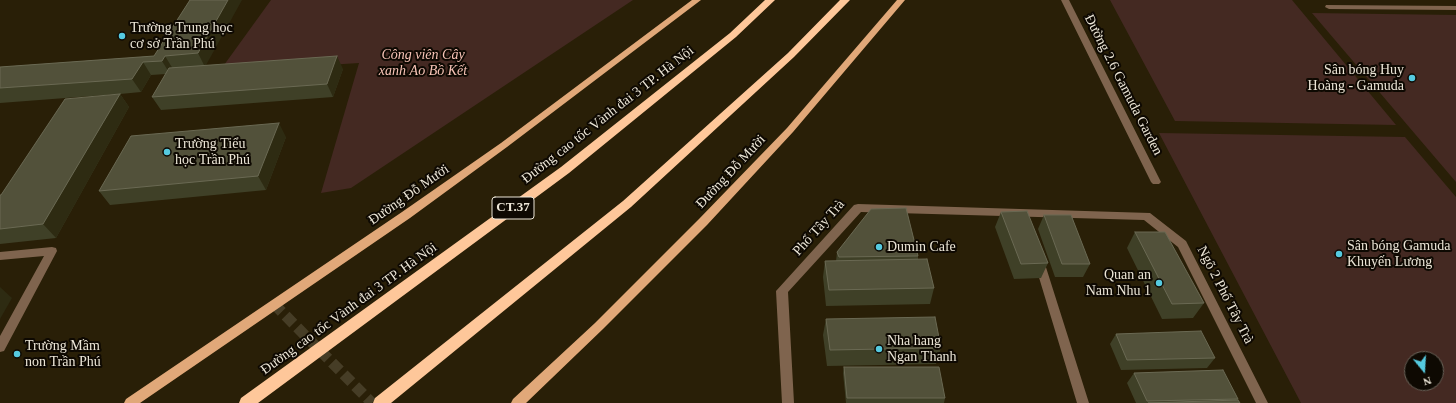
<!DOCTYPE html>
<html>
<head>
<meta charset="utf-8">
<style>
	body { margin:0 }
	#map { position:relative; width:1456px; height:403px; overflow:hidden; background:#291f07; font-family:"Times New Roman",serif }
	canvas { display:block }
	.north { position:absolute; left:1404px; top:351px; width:40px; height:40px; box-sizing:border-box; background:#0e0902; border:1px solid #676157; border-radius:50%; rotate:162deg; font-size:11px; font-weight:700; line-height:16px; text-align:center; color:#ece6d7 }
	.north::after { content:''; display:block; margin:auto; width:14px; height:18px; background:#55cae0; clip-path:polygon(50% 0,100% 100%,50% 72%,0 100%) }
</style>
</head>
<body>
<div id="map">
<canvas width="1456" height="403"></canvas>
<div class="north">N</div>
</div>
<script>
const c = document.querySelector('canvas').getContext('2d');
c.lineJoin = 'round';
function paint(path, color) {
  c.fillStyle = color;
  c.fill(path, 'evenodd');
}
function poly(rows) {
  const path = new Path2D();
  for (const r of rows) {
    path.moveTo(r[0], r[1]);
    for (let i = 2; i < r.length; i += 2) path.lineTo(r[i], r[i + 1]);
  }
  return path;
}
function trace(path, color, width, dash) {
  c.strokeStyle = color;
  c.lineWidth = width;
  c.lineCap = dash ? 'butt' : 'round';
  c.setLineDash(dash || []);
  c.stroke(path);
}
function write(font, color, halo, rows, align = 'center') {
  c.font = font + ' "Times New Roman",serif';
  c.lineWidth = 4;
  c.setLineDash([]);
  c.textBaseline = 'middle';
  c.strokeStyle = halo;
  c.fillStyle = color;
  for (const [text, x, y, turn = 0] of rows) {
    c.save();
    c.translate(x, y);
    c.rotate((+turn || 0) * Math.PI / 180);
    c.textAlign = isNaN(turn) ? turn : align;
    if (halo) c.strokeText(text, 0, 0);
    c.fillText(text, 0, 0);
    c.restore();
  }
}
const green = poly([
	[271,0,633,0,351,188,321,193,359,63,219,72],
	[1110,0,1292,0,1396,125,1175,121],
	[1312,13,1456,15,1456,182,1421,141],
	[1159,133,1405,137,1456,197,1456,403,1301,403],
	[1412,359,1436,359,1436,383,1412,383]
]);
const majorTunnel = poly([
	[274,304,372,403]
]);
const minor = poly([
	[1061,0,1069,0,1161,182,1159,184,1153,184,1151,182,1061,0],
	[1326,5,1456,6,1456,10,1329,9,1325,7,1326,5],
	[858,204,1150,213,1186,241,1268,403,1256,403,1178,247,1144,220,861,212,788,292,794,403,782,403,776,291,854,205,858,204],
	[52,247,56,248,57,251,4,351,0,352,0,336,44,256,0,260,0,252,52,247],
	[1039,257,1043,258,1044,261,1089,403,1077,403,1034,261,1035,258,1039,257]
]);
const major = poly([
	[692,0,701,0,507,147,410,218,140,403,124,403,126,399,402,212,501,143,692,0],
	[897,0,905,0,793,132,707,225,603,329,526,403,511,403,513,399,595,323,699,219,787,128,897,0]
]);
const highway = poly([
	[765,0,775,0,736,37,569,173,258,403,239,403,241,398,561,167,730,33,765,0],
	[840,0,850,0,794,57,631,207,391,403,373,403,375,398,623,201,788,53,840,0]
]);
const wall = poly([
	[190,0,206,65,343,69,333,97,161,110,152,97,166,74,151,75,141,92,120,94,129,107,56,238,0,244,0,195,1,195,118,94,0,103,0,67,154,56],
	[286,137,266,190,110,205,99,191],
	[1001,212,1048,263,1041,278,1014,279,995,227],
	[1044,215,1090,264,1083,277,1055,277,1038,229],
	[1135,232,1204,303,1193,318,1162,319,1127,248],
	[837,252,918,256,918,259,934,288,930,304,826,306,823,277,825,261,836,261],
	[826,319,941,348,936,364,827,366,823,335],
	[1116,334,1215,358,1207,368,1121,370,1110,344],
	[844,367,945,398,944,403,846,403,843,373],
	[1134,373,1238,399,1236,400,1240,403,1136,403,1127,383]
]);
const shadedWall = poly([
	[228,0,242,0,205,67,198,53],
	[165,56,173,69,170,74,162,61],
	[337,56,343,69,333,97,327,84],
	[143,62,151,75,141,92,132,79],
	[120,94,129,107,56,238,43,224],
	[279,123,286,137,266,190,258,176],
	[0,287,12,298,0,319]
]);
const building = poly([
	[190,0,228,0,198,53,165,56,162,61,143,62,132,79,0,88,0,67,154,56,190,0],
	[337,56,327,84,152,97,169,68,337,56],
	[120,94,43,224,0,229,0,195,1,195,65,99,120,94],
	[279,123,258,176,99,191,131,136,279,123],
	[906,208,918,256,839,257,837,252,871,209,906,208],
	[1027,211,1048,263,1021,264,1001,212,1027,211],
	[1044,215,1071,215,1090,264,1062,264,1044,215],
	[1135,232,1165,232,1204,303,1172,304,1135,232],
	[927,259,934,288,829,290,825,261,927,259],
	[935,317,941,348,830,350,826,319,935,317],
	[1201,331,1215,358,1127,360,1116,334,1201,331],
	[844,367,939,367,945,398,847,398,844,367],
	[1223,370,1238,399,1147,401,1134,373,1223,370],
	[1238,400,1240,403,1148,403,1238,400]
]);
const markers = [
	[122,36,4,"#55cae0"],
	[1412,78,4,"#55cae0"],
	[167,152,4,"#55cae0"],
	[879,247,4,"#55cae0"],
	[1339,254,4,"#55cae0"],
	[1159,283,4,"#55cae0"],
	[879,349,4,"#55cae0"],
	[17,354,4,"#55cae0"]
];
const shields = [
	[513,208,42]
];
const shieldNames = [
	["CT.37",513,208]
];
const poiNames = [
	["Trường Trung học",130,28],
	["cơ sở Trần Phú",130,44],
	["Sân bóng Huy",1404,70,"right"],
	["Hoàng - Gamuda",1404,86,"right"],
	["Trường Tiểu",175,144],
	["học Trần Phú",175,160],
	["Sân bóng Gamuda",1347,246],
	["Khuyến Lương",1347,262],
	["Dumin Cafe",887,247],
	["Quan an",1151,275,"right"],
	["Nam Nhu 1",1151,291,"right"],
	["Nha hang",887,341],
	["Ngan Thanh",887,357],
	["Trường Mầm",25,346],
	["non Trần Phú",25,362]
];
const parkNames = [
	["Công viên Cây",423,55],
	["xanh Ao Bồ Kết",423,71]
];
const streetNames = [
	["Đường 2.6 Gamuda Garden",1123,85,63],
	["Đường cao tốc Vành đai 3 TP. Hà Nội",608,115,-38],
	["Đường Đỗ Mười",731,172,-47],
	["Đường Đỗ Mười",409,195,-35],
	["Phố Tây Trà",819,228,-48],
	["Ngõ 2 Phố Tây Trà",1225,295,63],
	["Đường cao tốc Vành đai 3 TP. Hà Nội",349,309,-36]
];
paint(green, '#442922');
trace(majorTunnel, '#463d26', 11, [11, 5.5]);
paint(minor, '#7f644e');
paint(major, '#e1a879');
paint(highway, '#fec79a');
paint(wall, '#3f4027');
paint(shadedWall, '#2e2b12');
paint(building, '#52513a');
trace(building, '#6a6953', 1);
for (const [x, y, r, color] of markers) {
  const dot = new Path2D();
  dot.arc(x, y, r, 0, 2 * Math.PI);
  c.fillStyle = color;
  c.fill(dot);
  trace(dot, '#0e0902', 1.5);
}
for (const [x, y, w] of shields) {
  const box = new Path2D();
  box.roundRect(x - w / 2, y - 11, w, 22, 3);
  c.fillStyle = '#0e0902';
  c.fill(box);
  trace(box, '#ece6d7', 1);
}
write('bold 13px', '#ece6d7', null, shieldNames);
write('14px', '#ece6d7', '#0e0902', poiNames, 'left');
write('italic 14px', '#f8c4b7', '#0e0902', parkNames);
write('14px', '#ece6d7', '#0e0902', streetNames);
</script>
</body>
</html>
